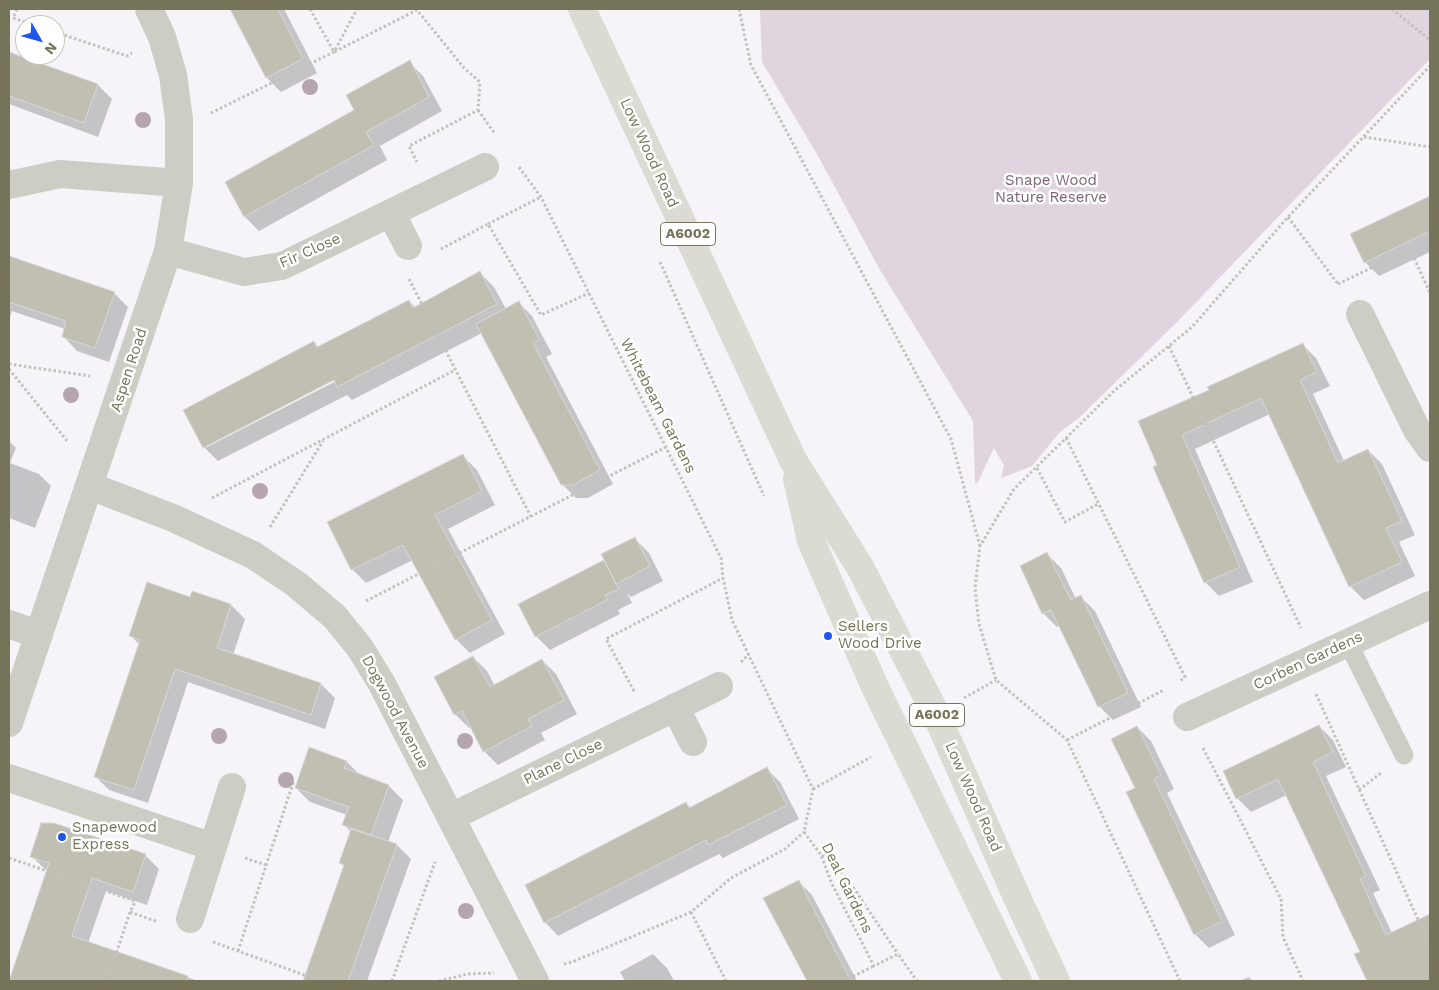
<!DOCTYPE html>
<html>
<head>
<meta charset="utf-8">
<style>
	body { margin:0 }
	#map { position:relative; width:1439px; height:990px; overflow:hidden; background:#f6f4f8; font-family:"Work Sans",sans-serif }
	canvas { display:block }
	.frame { position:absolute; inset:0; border:10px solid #767458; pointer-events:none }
	.north { position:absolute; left:15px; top:15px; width:50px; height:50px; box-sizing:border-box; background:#fff; border:1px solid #c8c7bc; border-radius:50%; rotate:128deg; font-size:14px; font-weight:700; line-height:20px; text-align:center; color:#767458 }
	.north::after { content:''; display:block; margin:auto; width:18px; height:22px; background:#1c57f0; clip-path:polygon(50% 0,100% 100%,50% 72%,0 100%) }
</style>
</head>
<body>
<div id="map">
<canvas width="1439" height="990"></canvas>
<div class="frame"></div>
<div class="north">N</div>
</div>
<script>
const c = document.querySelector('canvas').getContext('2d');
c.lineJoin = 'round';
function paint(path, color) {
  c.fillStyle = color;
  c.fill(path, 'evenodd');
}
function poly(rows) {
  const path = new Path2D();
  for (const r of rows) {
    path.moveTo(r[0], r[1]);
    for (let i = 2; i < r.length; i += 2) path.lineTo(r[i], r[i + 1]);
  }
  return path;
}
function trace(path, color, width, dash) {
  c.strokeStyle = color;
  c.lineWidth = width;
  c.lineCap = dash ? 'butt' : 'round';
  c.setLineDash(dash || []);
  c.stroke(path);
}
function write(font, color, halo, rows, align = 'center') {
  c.font = font + ' "Work Sans",sans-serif';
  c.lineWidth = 5;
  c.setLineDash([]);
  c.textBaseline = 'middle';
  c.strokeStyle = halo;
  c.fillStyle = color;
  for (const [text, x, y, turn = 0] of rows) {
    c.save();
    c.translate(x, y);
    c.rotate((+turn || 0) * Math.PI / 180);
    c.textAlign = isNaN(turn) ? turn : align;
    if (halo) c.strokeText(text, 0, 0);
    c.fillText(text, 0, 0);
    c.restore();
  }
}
const green = poly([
	[760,9,1430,9,1430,59,1177,322,1080,417,1060,432,1032,466,1001,478,1004,465,994,448,977,484,975,483,973,421,880,270,818,156,762,62]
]);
const shadow = poly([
	[232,9,284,9,317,73,281,92,267,78],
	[9,54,98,85,112,99,98,137,9,104],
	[409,62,423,76,442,111,380,146,387,160,259,231,245,217],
	[1430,197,1430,252,1379,276,1365,262,1352,235],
	[9,262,114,293,128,307,109,362,77,351,63,336,65,329,12,311,10,317,9,317],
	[480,273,494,287,506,309,518,302,532,316,552,354,546,357,613,484,588,498,576,498,562,484,482,333,352,400,347,395,218,461,204,447,314,343,318,348,409,301,416,308],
	[339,376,340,379,207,447,207,444],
	[1302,344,1316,358,1330,386,1313,394,1344,461,1368,450,1382,464,1415,535,1399,542,1415,576,1364,600,1350,586,1270,414,1195,449,1253,582,1219,596,1205,582,1159,466,1210,391],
	[9,441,16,448,10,463,39,474,51,486,35,528,9,518],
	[463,456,477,470,495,505,448,529,505,634,470,653,456,639,413,560,366,583,352,569],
	[635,539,649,553,663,581,631,597,627,593,632,603,618,610,620,614,550,650,536,636,604,562],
	[1047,554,1061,568,1076,599,1081,597,1095,611,1141,707,1113,720,1099,706,1060,626,1057,627,1043,613],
	[193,592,231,605,245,619,233,655,321,684,335,698,325,729,188,682,148,803,109,790,95,776,140,645,131,636,191,598],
	[473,657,487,671,495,686,542,660,556,674,577,714,541,733,545,740,498,765,484,751,471,727,469,728,455,714],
	[1319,726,1333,740,1346,767,1326,776,1380,890,1373,893,1392,933,1430,915,1430,971,1414,979,1415,981,1368,981,1356,955,1362,952,1287,795,1251,812,1237,798],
	[1137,727,1151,741,1174,789,1167,793,1235,935,1209,948,1195,934,1137,789],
	[310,748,347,762,360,775,389,786,403,800,388,842,397,845,411,859,367,981,320,981,309,970,345,868,340,863,351,832,344,825,347,815,310,802,296,788],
	[767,769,780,782,799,819,723,858,719,854,558,936,545,922,686,803,691,808],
	[145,855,159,869,147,905,106,891,88,943,198,981,10,981,47,871,31,856],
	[798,881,812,895,857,981,808,981,765,899],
	[653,954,667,968,674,981,625,981,620,972],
	[1249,977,1253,981,1239,981]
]);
const building = poly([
	[230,9,278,9,303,59,266,78,230,9],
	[9,52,98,84,84,123,9,96,9,52],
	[410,60,429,97,366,132,374,145,244,217,225,182,354,110,346,95,410,60],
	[1430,196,1430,231,1364,263,1350,234,1430,196],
	[9,256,115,292,95,348,62,337,66,321,9,302,9,256],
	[480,271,497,304,337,387,334,380,203,448,183,410,314,341,317,347,409,300,413,308,480,271],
	[519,301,539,339,533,343,600,470,573,485,561,485,476,324,519,301],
	[1303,343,1317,372,1300,380,1338,463,1368,449,1402,521,1386,528,1402,562,1349,587,1261,398,1182,435,1240,567,1204,583,1153,467,1157,465,1138,421,1209,390,1207,387,1303,343],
	[463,454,482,491,435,515,492,620,455,640,403,545,351,570,327,522,463,454],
	[635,537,650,566,616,584,601,554,635,537],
	[1047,552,1071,600,1081,595,1128,693,1098,707,1051,610,1042,614,1020,566,1047,552],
	[604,560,619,589,605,595,607,600,535,637,518,604,604,560],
	[147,582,190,597,192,591,231,604,217,648,321,683,311,715,175,669,134,790,94,777,140,640,129,636,147,582],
	[473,656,490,687,542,659,564,700,528,719,532,726,483,752,462,711,454,715,434,677,473,656],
	[1319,725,1333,752,1313,762,1366,876,1360,879,1386,935,1430,914,1430,981,1367,981,1354,954,1360,952,1278,779,1236,799,1223,771,1319,725],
	[1137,726,1161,775,1154,779,1222,921,1194,935,1126,792,1135,788,1111,739,1137,726],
	[309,747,347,761,344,768,389,785,371,835,342,825,349,807,295,788,309,747],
	[767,767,787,805,708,845,706,840,544,923,525,885,686,802,689,808,767,767],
	[41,823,54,823,146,854,133,892,92,878,72,936,188,976,187,981,9,981,49,863,30,857,41,823],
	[351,829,397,844,348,981,303,981,344,865,339,863,351,829],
	[799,880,831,943,851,981,807,981,763,898,799,880]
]);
const path = poly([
	[17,9,13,18,34,25],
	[310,9,334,52,417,10,464,68,480,82,478,110,409,146,417,162],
	[739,9,751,65,951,439,980,546],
	[1392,9,1430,40],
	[55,32,127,56,132,53],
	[478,110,495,134],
	[211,113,334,52,357,9],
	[1364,137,1430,147],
	[519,167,541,197,721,558,723,578,732,620,813,789,804,832],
	[1288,217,1338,284],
	[488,224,541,197],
	[441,249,488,224,541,315,589,293],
	[660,262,764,496],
	[409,279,531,517],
	[1338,284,1410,249,1430,293],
	[1169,346,1301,628],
	[9,364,90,376],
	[9,369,68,442],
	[1066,438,1185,677,1180,681],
	[1037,468,1065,522,1098,504],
	[212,498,455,370],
	[270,527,323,441],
	[366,601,666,447],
	[741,662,749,654],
	[634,691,606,639,723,578],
	[1316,694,1430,946],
	[964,698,996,680],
	[1067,740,1164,690],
	[1203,748,1281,899,1283,937,1303,981],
	[813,789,871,757],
	[1359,790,1381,773],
	[804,832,821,855,832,884,874,966,898,954,917,981],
	[822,855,847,878,898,954],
	[9,858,135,901],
	[245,858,266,865],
	[130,912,158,922],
	[691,912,726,981],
	[213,942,321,981],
	[238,951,294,780],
	[564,964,572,962,691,912,731,878,785,849,804,832],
	[107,981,130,912,139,894,150,862],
	[392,981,435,862],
	[439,981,468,974,494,973],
	[844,981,874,966],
	[1180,981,1067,740,996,680,979,624,975,588,980,546,1014,489,1114,391,1192,327,1288,217,1430,66]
]);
const service = poly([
	[1348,643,1404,755]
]);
const minor = poly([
	[9,185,60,174,179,183],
	[391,213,408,246],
	[168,251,244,272,282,266,485,167],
	[1360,314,1417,430,1430,448],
	[90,486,173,518,253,555,296,584,335,617,360,648,382,684,535,981],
	[9,624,39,635],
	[675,707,693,742],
	[1187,717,1430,605],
	[9,723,168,251,179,183,179,119,173,75,162,37,149,9],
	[9,778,213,847],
	[451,817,719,686],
	[190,919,232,787]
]);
const primary = poly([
	[582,9,793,460,860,567,936,714,1019,902,1056,981],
	[797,479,811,541,874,685,1018,981]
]);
const trees = [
	[310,87],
	[143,120],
	[71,395],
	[260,491],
	[219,736],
	[465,741],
	[286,780],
	[466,911]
];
const markers = [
	[828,636,5,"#1c57f0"],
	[62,837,5,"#1c57f0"]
];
const shields = [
	[688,234,55],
	[937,715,55]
];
const shieldNames = [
	["A6002",688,234],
	["A6002",937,715]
];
const streetNames = [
	["Low Wood Road",649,153,65],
	["Fir Close",310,251,-24],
	["Aspen Road",129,370,-72],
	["Whitebeam Gardens",658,406,63],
	["Corben Gardens",1308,661,-25],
	["Dogwood Avenue",395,712,62],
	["Plane Close",563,762,-26],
	["Low Wood Road",973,797,66],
	["Deal Gardens",847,888,64]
];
const parkNames = [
	["Snape Wood",1051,181],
	["Nature Reserve",1051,198]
];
const poiNames = [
	["Sellers",838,627],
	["Wood Drive",838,644],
	["Snapewood",72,828],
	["Express",72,845]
];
paint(green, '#e0d5de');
paint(shadow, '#0003');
paint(building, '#c0bfb2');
trace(building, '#d8d7d9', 1);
trace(path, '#c2c2bc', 3, [2.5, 2.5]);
trace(service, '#cdccc5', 19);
trace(minor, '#cdccc5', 28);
trace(primary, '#dbdbd3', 28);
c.fillStyle = '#b4a5b1';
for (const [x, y] of trees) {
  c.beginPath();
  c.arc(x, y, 8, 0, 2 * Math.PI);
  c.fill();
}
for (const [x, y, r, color] of markers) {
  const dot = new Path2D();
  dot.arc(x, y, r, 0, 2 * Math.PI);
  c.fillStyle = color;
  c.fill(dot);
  trace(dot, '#fff', 2);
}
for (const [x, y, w] of shields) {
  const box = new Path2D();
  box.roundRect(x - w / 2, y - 11.5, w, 23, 4);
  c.fillStyle = '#fff';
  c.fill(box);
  trace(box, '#767458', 1);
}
write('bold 14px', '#767458', null, shieldNames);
write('15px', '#767458', '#fff', streetNames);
write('15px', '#7e6477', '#fff', parkNames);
write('15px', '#767458', '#fff', poiNames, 'left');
</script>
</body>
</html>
